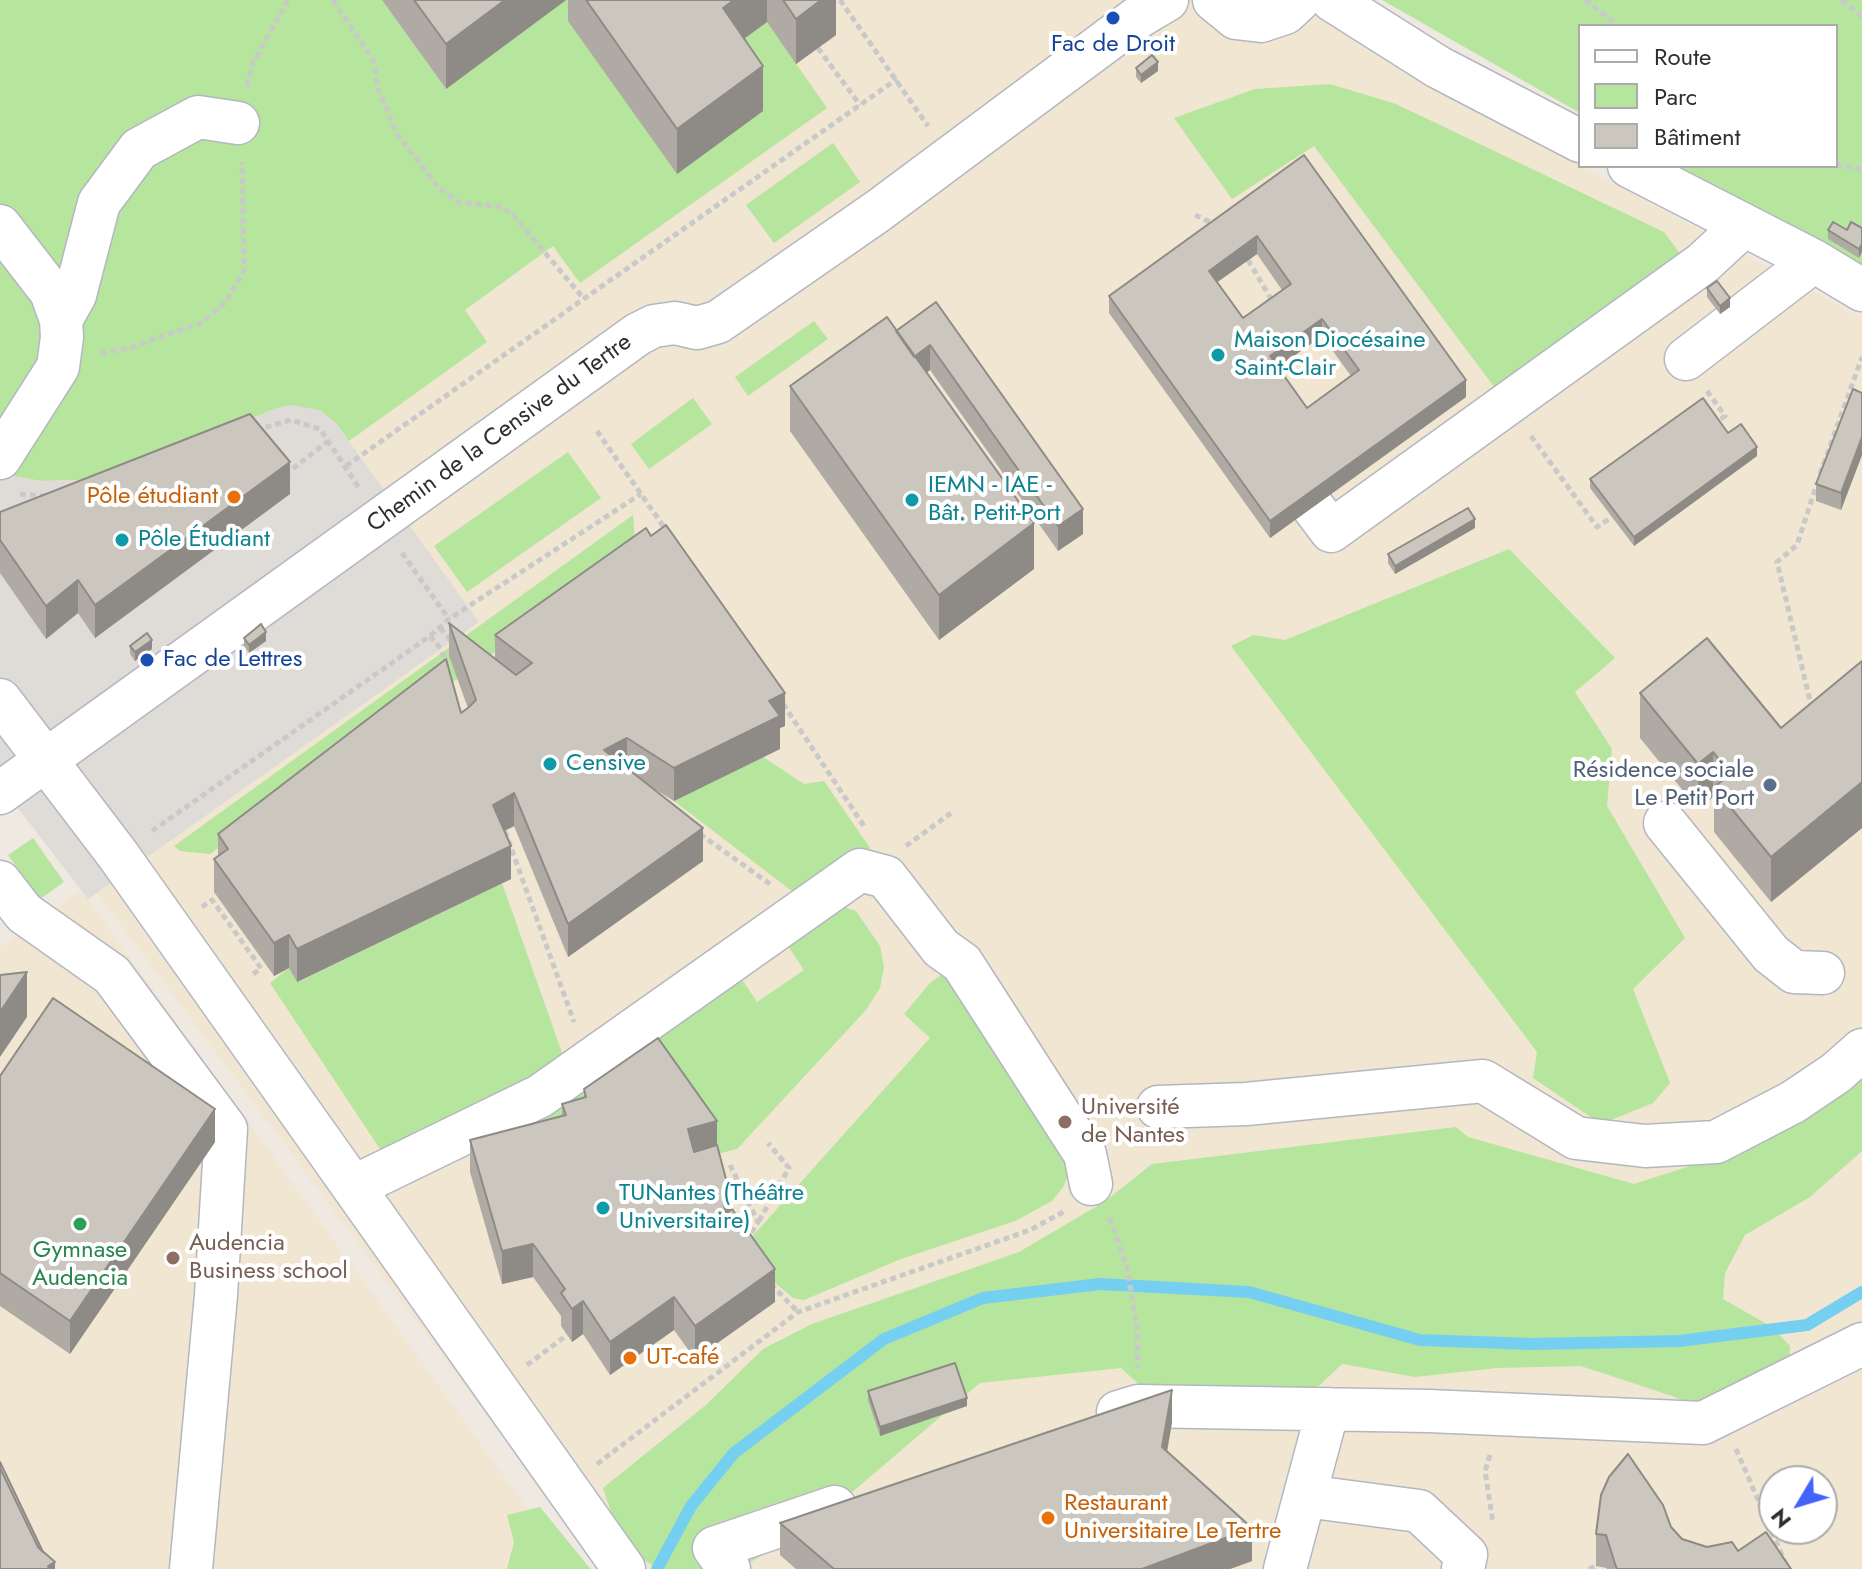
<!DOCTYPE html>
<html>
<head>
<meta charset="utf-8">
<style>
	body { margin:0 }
	#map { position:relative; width:1862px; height:1569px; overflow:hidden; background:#efe9e1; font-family:Jost,sans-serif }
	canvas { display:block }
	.legend { position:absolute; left:1578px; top:24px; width:260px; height:144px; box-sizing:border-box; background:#fff; border:2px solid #ababab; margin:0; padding:10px 14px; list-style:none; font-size:24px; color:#2e2e2e }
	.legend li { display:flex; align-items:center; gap:16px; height:40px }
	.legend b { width:40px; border:2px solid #ababab }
	.north { position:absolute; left:1758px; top:1465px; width:80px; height:80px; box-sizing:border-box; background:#fff; border:2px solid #ababab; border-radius:50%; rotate:232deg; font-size:22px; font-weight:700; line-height:32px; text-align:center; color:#2e2e2e }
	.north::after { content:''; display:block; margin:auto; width:28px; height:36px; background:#4264fb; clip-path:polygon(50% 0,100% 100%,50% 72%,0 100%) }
</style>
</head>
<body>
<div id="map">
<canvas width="1862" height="1569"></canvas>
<ul class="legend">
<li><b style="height:10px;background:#fff"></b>Route</li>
<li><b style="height:22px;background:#b6e59e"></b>Parc</li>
<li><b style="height:22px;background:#cbc7bf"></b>Bâtiment</li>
</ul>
<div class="north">N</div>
</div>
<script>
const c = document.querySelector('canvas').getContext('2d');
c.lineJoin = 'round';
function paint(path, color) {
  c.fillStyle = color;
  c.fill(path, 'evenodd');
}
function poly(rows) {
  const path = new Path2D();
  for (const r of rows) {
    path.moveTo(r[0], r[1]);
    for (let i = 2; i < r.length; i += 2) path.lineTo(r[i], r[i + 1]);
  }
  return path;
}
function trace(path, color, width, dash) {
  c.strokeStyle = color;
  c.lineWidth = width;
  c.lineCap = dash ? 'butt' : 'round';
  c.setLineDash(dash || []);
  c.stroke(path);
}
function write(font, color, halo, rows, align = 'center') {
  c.font = font + ' Jost,sans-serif';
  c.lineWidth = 8;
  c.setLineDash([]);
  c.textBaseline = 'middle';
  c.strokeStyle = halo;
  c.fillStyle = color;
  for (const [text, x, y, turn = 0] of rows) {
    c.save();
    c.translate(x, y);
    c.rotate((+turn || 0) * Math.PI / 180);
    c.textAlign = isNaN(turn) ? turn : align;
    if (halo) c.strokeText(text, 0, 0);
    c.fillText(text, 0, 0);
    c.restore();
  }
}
const education = poly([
	[0,0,1292,0,1364,48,1862,318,1862,1569,601,1569,0,763],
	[1774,1481,1822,1481,1822,1529,1774,1529],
	[81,890,571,1569,0,1569,0,948]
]);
const green = poly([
	[0,0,382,0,446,89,563,0,597,0,723,54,767,22,827,108,580,283,553,246,465,310,487,342,349,441,335,422,277,408,133,467,80,480,41,481,0,474],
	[1382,0,1862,0,1862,273,1674,166,1836,166,1836,26,1580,26,1580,113],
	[1330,84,1396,104,1664,232,1687,263,1495,388,1314,146,1232,199,1174,118,1255,89],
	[833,143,860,182,774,243,746,205],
	[814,321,828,339,748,396,735,377],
	[693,398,712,424,649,469,631,444],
	[568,452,601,498,467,592,434,546],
	[633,515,636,552,210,854,180,851,174,846],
	[1509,549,1615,658,1575,692,1612,749,1607,806,1685,938,1633,989,1670,1083,1653,1103,1601,1124,1533,1078,1537,1052,1231,646,1253,635,1285,640],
	[763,757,804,784,824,781,870,848,801,898,674,801],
	[33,838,64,882,40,899,8,855],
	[502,883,566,1064,380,1149,270,983,289,968,298,982],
	[844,907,856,911,880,946,884,967,880,988,866,1010,737,1149,717,1154,585,1122,506,1127,741,978,757,1002,804,970,788,946],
	[943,974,953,978,1057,1130,1069,1173,1063,1187,1052,1201,1015,1221,901,1259,804,1300,793,1298,773,1281,750,1239,930,1038,904,1014,931,982],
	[1862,1075,1862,1151,1810,1197,1745,1235,1725,1273,1723,1299,1772,1327,1790,1346,1789,1370,1700,1410,1675,1397,1581,1366,1497,1368,1415,1377,1342,1364,1272,1430,1192,1421,1147,1392,1121,1368,980,1383,817,1522,739,1569,659,1569,623,1548,603,1488,706,1405,763,1349,812,1324,1019,1252,1104,1202,1152,1164,1456,1127,1468,1137,1634,1184,1712,1159],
	[540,1507,588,1566,591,1569,507,1569,514,1542,507,1515]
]);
const plaza = poly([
	[291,405,320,410,335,422,479,622,88,899,0,785,0,573,46,638,78,613,95,638,290,494,0,545,0,474,41,481,80,480,133,467,277,408]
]);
const stream = poly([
	[657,1569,691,1506,734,1453,884,1339,983,1298,1100,1284,1249,1292,1420,1340,1532,1344,1679,1341,1807,1325,1862,1292]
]);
const path = poly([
	[333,0,373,60,378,88,397,134,438,187,458,202,502,207,514,216,584,299],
	[840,0,928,126],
	[1585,0,1618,26],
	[1842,0,1862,17],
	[818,48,860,105],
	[247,86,253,63,288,0],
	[1836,164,1862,170],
	[1195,215,1216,225],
	[1248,260,1274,304],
	[101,353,129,348,201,323,226,302,244,271,242,162],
	[1707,391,1725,416,1715,423],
	[256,430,291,420,320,429,359,488],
	[597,431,666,530],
	[1531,436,1597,527,1612,517],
	[346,466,897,79],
	[1820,474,1862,357],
	[285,475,328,441],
	[20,494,46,496],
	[402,553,449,619],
	[440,628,452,642],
	[430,636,441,649,447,666],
	[783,704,866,829],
	[1812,709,1777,562,1797,545,1817,483],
	[152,831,430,636,449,619,641,494],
	[505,831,574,1022],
	[700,834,770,884],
	[906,846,951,813],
	[202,907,212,900,261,968,253,974],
	[730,1165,758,1222,748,1238],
	[1110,1218,1127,1267,1137,1328,1138,1368],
	[759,1221,789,1168,768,1143],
	[771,1284,798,1312],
	[527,1365,567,1335],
	[1736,1449,1788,1569],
	[1490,1455,1485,1471,1493,1523],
	[597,1464,798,1312,1030,1230,1065,1211],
	[1589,1569,1596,1566]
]);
const minor = poly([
	[1214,0,1236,18,1261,21,1285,13,1299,0],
	[1332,0,1438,67,1580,141],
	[1629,166,1814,261,1862,290],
	[0,226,51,292,61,320,62,337,58,367,0,458],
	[61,320,75,295,99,203,139,149,198,117,238,123],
	[1686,359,1814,261],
	[1313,507,1331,531,1703,263,1744,225],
	[0,700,118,855,624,1569],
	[0,793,638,334,654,326,675,323,697,328,718,322,878,211,1140,16,1167,0],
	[1665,823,1771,954,1794,972,1823,973],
	[0,882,24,913,112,975,226,1129,216,1295,191,1569],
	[1158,1107,1246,1104,1483,1081,1576,1138,1645,1146,1716,1142,1793,1102,1836,1073,1862,1050],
	[355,1186,540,1096,860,870,886,877,941,948,962,963,1085,1154,1091,1184],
	[1118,1412,1138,1406,1429,1411,1703,1423,1862,1344],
	[1305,1496,1419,1511,1466,1555,1463,1569],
	[729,1569,714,1548,835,1507],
	[1285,1569,1328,1409]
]);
const wall = poly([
	[382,0,566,0,446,89],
	[568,0,836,0,836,35,796,64,767,22,744,39,763,111,677,174,568,21],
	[1136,68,1158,71,1141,83,1136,77],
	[1304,155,1466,397,1270,538,1109,313,1109,296],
	[1257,254,1282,290,1243,318,1217,282],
	[1322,336,1351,376,1307,408,1278,367],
	[1862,228,1859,258,1828,239,1828,230],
	[1707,288,1730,307,1720,314,1707,297],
	[936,302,1083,534,1058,551,930,370,926,373,1034,569,939,640,790,431,790,386,896,331],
	[1862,393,1862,455,1841,510,1816,501,1816,484],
	[1728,433,1757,456,1634,546,1590,488,1590,479],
	[290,494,95,638,78,613,46,639,0,573,0,512],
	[1475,528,1395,574,1388,563,1388,554],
	[449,623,495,659,495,635,785,726,780,728,780,749,674,801,648,785,703,861,568,957,514,826,504,831,511,879,297,982,289,968,274,976,214,892,214,859,218,857,218,834,461,713,468,708,449,656],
	[244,638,266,641,249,653,244,646],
	[130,646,152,649,135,661,130,654],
	[1862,661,1862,828,1771,902,1714,832,1714,799,1713,797,1698,809,1640,738,1640,693,1781,728],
	[0,1076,215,1142,70,1354,0,1306],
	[584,1089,717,1146,731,1210,775,1302,695,1359,674,1330,610,1375,583,1334,572,1342,561,1326,561,1316,533,1277,502,1284,470,1172,470,1140,562,1116,562,1104,584,1098],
	[868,1391,967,1406,880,1436,868,1400],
	[1172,1422,1167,1452,1252,1561,1230,1569,796,1569,780,1555,780,1523],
	[1671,1527,1682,1539,1707,1547,1738,1551,1791,1569,1607,1569,1606,1568,1596,1566,1596,1534]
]);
const shadedWall = poly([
	[505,0,566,0,446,89,446,44],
	[734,0,767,0,767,22,723,54,723,8],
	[821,0,836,0,836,35,796,64,796,19],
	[1158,62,1158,71,1141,83,1141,75],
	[763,66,763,111,677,174,677,129],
	[1257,236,1257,254,1209,288,1209,271],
	[1862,244,1862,252,1859,258,1859,249],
	[1730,298,1730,307,1720,314,1720,306],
	[1322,319,1322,336,1270,373,1270,356],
	[930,345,930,370,905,389,905,363],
	[1466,380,1466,397,1270,538,1270,521],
	[1862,437,1862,455,1841,510,1841,493],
	[1757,447,1757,456,1634,546,1634,537],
	[290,462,290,494,95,638,95,605],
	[1083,509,1083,534,1058,551,1058,526],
	[1475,519,1475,528,1395,574,1395,566],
	[1034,523,1034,569,939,640,939,595],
	[78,580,78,613,46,639,46,606],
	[266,632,266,641,249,653,249,645],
	[152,640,152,649,135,661,135,652],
	[785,693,785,726,780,728,780,749,674,801,674,768,769,701],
	[627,738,627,771,604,750],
	[1713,752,1713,797,1698,809,1698,764],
	[1862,782,1862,828,1771,902,1771,857],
	[514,793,514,826,493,837,493,805],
	[703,828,703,861,568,957,568,924],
	[511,846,511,879,297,982,297,949],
	[289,935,289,968,274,976,274,943],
	[27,972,27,1017,0,1057,0,1012],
	[215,1109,215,1142,70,1354,70,1321],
	[717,1121,717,1154,688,1162,688,1129],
	[731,1198,731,1231,723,1201],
	[533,1244,533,1277,502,1284,502,1251],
	[775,1269,775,1302,695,1359,695,1326],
	[674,1297,674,1330,610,1375,610,1342],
	[583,1301,583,1334,572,1342,572,1309],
	[1172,1390,1172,1422,1162,1480,1162,1447],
	[967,1398,967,1406,880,1436,880,1427],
	[1252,1528,1252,1561,1230,1569,1142,1569],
	[55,1562,55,1569,48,1569,48,1566]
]);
const building = poly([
	[414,0,505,0,446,44,414,0],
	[586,0,734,0,723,8,763,66,677,129,586,0],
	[783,0,821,0,796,19,783,0],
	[1152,55,1158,62,1141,75,1136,68,1152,55],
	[1304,155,1466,380,1270,521,1109,296,1304,155],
	[1257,236,1291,284,1243,318,1209,271,1257,236],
	[1322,319,1359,370,1307,408,1270,356,1322,319],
	[1833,222,1847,230,1851,222,1862,228,1862,244,1859,249,1828,230,1833,222],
	[1717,281,1730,298,1720,306,1707,288,1717,281],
	[936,302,1083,509,1058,526,930,345,914,357,896,331,936,302],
	[887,317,1034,523,939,595,790,386,887,317],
	[1853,389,1862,393,1862,437,1841,493,1816,484,1853,389],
	[1703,398,1728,433,1741,424,1757,447,1634,537,1590,479,1703,398],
	[250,414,290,462,95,605,78,580,46,606,0,540,0,512,250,414],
	[1468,508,1475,519,1395,566,1388,554,1468,508],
	[666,525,785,693,769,701,780,716,674,768,627,738,604,750,703,828,568,924,514,793,493,805,511,846,297,949,289,935,274,943,214,859,228,849,218,834,446,659,461,713,469,707,476,700,449,623,516,675,532,663,495,635,646,528,651,536,666,525],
	[261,624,266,632,249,645,244,638,261,624],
	[147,633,152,640,135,652,130,646,147,633],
	[1707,638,1781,728,1862,661,1862,782,1771,857,1714,787,1731,774,1713,752,1698,764,1640,693,1707,638],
	[27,972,0,1012,0,975,27,972],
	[53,998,215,1109,70,1321,0,1273,0,1076,53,998],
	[658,1038,717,1121,688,1129,694,1152,717,1145,731,1198,723,1201,726,1214,732,1209,775,1269,695,1326,674,1297,610,1342,583,1301,572,1309,561,1293,565,1289,533,1244,502,1251,470,1140,566,1115,562,1104,586,1097,584,1089,658,1038],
	[955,1363,967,1398,880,1427,868,1391,955,1363],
	[1172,1390,1162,1447,1252,1528,1142,1569,834,1569,780,1523,1172,1390],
	[1628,1454,1663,1505,1671,1527,1682,1539,1707,1547,1732,1542,1738,1551,1766,1532,1791,1569,1617,1569,1616,1567,1606,1535,1596,1534,1601,1495,1609,1477,1628,1454],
	[0,1462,43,1552,38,1547,0,1468,0,1462],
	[0,1468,38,1547,55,1562,48,1566,49,1569,0,1569,0,1468]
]);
const markers = [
	[1113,18,8,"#1a4fb4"],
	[1218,355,8,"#0f9aa8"],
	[234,497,8,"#e8710a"],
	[912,500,8,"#0f9aa8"],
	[122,540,8,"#0f9aa8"],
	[147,660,8,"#1a4fb4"],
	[550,764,8,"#0f9aa8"],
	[1770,785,8,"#5c6f8a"],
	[1065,1122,8,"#8d6e63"],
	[603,1208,8,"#0f9aa8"],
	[80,1224,8,"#2e9e5b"],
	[173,1258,8,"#8d6e63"],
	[630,1358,8,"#e8710a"],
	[1048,1518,8,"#e8710a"]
];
const transitNames = [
	["Fac de Droit",1113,45],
	["Fac de Lettres",163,660,"left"]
];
const cultureNames = [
	["Maison Diocésaine",1234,341],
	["Saint-Clair",1234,369],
	["IEMN - IAE -",928,486],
	["Bât. Petit-Port",928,514],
	["Pôle Étudiant",138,540],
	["Censive",566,764],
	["TUNantes (Théâtre",619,1194],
	["Universitaire)",619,1222]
];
const streetNames = [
	["Chemin de la Censive du Tertre",500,434,-36]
];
const foodNames = [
	["Pôle étudiant",218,497,"right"],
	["UT-café",646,1358],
	["Restaurant",1064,1504],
	["Universitaire Le Tertre",1064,1532]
];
const serviceNames = [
	["Résidence sociale",1754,771],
	["Le Petit Port",1754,799]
];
const educationNames = [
	["Université",1081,1108],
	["de Nantes",1081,1136],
	["Audencia",189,1244],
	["Business school",189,1272]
];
const leisureNames = [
	["Gymnase",80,1251],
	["Audencia",80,1279]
];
paint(education, '#f0e6d1');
paint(green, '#b6e59e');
paint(plaza, '#dfdcd8');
trace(stream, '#75cff0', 12);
trace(minor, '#b4b7c1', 45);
trace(path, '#c9c9c9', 5, [6, 4]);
trace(minor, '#fff', 42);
paint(wall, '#afaba4');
paint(shadedWall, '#8e8b86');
paint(building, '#cbc7bf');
trace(building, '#8e8b86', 2);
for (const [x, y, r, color] of markers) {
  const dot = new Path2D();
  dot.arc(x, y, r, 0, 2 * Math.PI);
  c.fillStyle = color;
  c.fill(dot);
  trace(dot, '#fff', 3);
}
write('24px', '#164399', '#fff', transitNames);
write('24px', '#0d838f', '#fff', cultureNames, 'left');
write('24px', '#2e2e2e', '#fff', streetNames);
write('24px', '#c56008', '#fff', foodNames, 'left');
write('24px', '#4e5e75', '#fff', serviceNames, 'right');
write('24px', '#785e54', '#fff', educationNames, 'left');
write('24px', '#27864d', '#fff', leisureNames);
</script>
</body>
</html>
